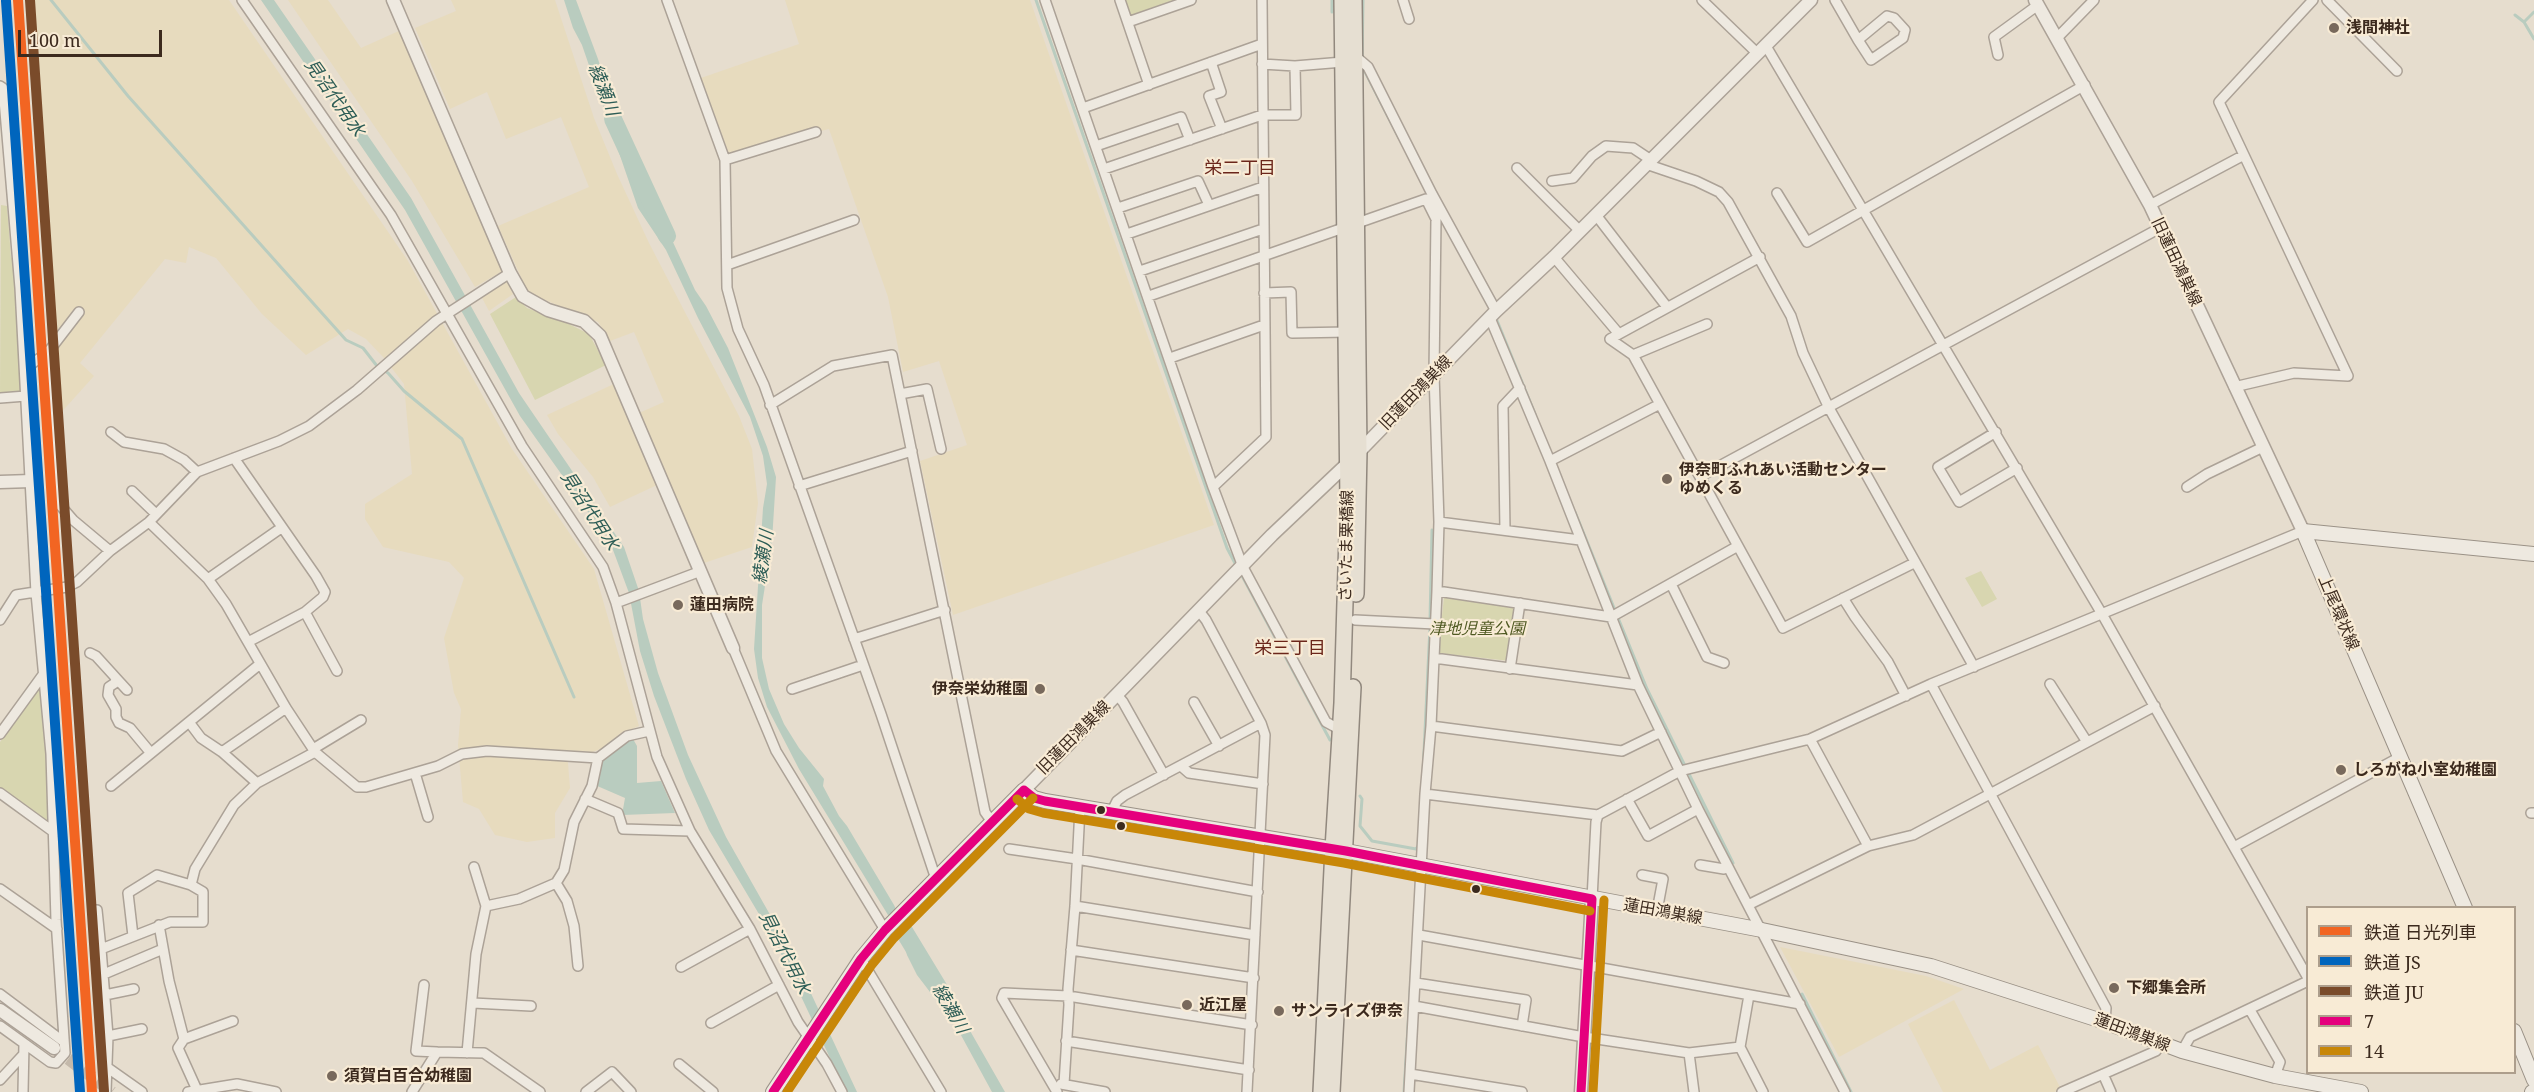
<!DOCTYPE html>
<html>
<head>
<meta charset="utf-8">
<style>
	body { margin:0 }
	#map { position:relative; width:2534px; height:1092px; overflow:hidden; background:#e6ddce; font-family:"Noto Serif","Noto Sans JP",serif }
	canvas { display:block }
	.legend { position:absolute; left:2306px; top:906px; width:210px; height:168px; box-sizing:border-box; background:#f8ebd5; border:2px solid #ad9e8c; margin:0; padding:8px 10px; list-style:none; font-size:18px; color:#3c2a1e }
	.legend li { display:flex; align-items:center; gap:12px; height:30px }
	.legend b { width:30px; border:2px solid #ad9e8c }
	.scale { position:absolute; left:18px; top:30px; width:144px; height:27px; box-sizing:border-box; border:3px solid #3c2a1e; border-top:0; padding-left:8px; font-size:18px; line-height:21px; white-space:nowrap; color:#3c2a1e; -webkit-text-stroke:4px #f8ebd5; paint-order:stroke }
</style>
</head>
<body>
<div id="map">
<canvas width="2534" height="1092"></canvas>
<ul class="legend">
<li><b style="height:8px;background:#f26522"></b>鉄道 日光列車</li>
<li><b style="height:8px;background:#0065bd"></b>鉄道 JS</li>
<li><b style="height:8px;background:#7a4b2a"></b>鉄道 JU</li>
<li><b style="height:8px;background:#e5007d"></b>7</li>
<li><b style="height:8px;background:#c88708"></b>14</li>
</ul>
<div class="scale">100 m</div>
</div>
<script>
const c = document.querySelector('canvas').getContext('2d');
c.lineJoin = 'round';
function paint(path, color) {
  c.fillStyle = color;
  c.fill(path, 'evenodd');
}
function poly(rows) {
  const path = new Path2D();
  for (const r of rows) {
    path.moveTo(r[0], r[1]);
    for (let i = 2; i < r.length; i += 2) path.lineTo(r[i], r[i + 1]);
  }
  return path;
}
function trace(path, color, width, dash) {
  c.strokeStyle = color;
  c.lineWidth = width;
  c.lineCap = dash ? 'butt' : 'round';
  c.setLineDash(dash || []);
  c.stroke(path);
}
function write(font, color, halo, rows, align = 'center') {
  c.font = font + ' "Noto Serif","Noto Sans JP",serif';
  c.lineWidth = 4.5;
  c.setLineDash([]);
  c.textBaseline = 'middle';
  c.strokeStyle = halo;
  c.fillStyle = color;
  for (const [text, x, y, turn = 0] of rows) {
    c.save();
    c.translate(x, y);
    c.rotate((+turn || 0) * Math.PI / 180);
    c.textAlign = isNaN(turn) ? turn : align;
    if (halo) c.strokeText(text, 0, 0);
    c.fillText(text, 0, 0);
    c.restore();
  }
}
const farmland = poly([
	[32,0,229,0,408,261,512,449,594,569,639,726,620,734,603,748,590,753,567,751,570,788,555,813,555,838,527,842,495,835,479,809,463,802,458,745,461,709,454,693,444,638,464,578,449,562,383,547,365,519,365,504,412,474,404,384,384,358,366,339,348,329,306,355,262,314,216,258,189,247,186,263,165,259,80,363,94,376,58,416,50,342],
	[288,0,328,0,361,48,401,30,506,269,475,287,412,181],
	[451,0,555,0,594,118,617,174,649,243,739,416,752,449,758,503,752,547,704,563,639,413,664,402,634,332,610,341,598,322,528,293,498,226,589,187,561,117,506,139,487,92,450,109,415,28,456,11],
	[785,0,1030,0,1214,525,953,615,920,461,967,445,939,361,903,372,888,297,829,129,729,154,701,78,799,44],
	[507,282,513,294,489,311,481,296],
	[616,383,657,485,610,507,593,477,558,434,547,415],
	[1780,947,1926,976,1964,989,1839,1057],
	[1954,1000,1990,1070,2038,1045,2061,1089,2054,1092,1943,1092,1908,1024]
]);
const green = poly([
	[1124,0,1176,0,1130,17],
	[1,205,7,206,11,257,14,260,24,388,18,393,0,395],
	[516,297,527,308,569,324,589,334,606,365,535,400,490,314],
	[1981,571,1997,599,1982,607,1965,578],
	[1444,597,1517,605,1510,661,1438,653],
	[38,688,42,689,50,821,45,823,0,789,0,742]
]);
const water = poly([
	[261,0,274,0,411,198,519,393,624,547,639,591,643,619,658,673,688,755,726,837,794,957,857,1092,846,1092,775,941,709,830,686,779,654,696,640,651,629,593,613,550,584,506,520,416,405,210],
	[564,0,576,0,598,59,629,157,640,184,672,240,695,290,706,306,728,348,767,447,776,477,772,541,762,605,762,658,769,689,784,724,799,748,824,779,823,786,839,816,847,826,894,905,920,960,957,1008,1005,1092,992,1092,956,1026,917,975,907,955,902,938,799,769,767,707,758,678,754,649,763,508,767,484,763,456,750,417,698,318,666,250,638,208,582,45,573,28],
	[628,739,633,739,637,746,637,783,661,781,675,813,622,815,625,798,595,785,601,760]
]);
const stream = poly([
	[51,0,128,96,346,340,363,348,377,366,388,373,404,391,462,439,574,697],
	[1036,0,1227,548,1237,567],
	[1332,0,1332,12],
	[2515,15,2524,22,2534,39],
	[2524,22,2534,12],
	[1362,60,1363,0],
	[1362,66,1399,138],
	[1496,318,1535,414],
	[1575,512,1647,689,1733,863],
	[1240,572,1330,740],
	[1430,621,1432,530],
	[1423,773,1430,627],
	[1360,796,1362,799,1360,826,1372,841,1416,849,1419,845],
	[1802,994,1851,1092],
	[1404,1092,1411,977]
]);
const river = poly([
	[613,119,667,236],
	[899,923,939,989]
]);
const tertiaryTunnel = poly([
	[54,1048,112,1092]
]);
const minor = poly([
	[242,0,391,215,522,446,603,567,616,603,657,757,690,831,750,929,798,1022,827,1064,842,1092],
	[667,0,725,160,727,288,738,329,764,385,881,714,936,879],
	[1045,0,1213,487,1243,567,1326,722,1339,729],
	[1120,0,1149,85],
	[1403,0,1409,19],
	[1702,0,1757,53],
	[1835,0,1858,40,1871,60,1903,38,1905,30,1894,18,1887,16,1858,40],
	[2327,0,2397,71],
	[1128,22,1191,0],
	[2058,37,2094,0],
	[1766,46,2102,614,2308,978],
	[1354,55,1368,67,1432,194,1496,311],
	[1998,55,1994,37,2038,5],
	[1211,62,1221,92,1209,96,1222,129],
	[1295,66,1343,62],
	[0,86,3,88,20,288,36,593,51,754,56,920,65,1053,56,1063,50,1062,0,1026],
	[1083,108,1262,44],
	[1096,146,1181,117,1190,140],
	[725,160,816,132],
	[1646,164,1696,181,1719,192,1728,202,1791,316,1803,353,1829,408,1974,667],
	[1517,168,1580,231],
	[1104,169,1262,115,1296,115,1295,66,1262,64],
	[1552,181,1573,178,1592,156,1606,146,1633,148,1651,160],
	[1777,193,1807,242,2085,85],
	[2150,205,2244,155],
	[1118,208,1198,181,1209,205],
	[1596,215,1667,307],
	[1127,234,1263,187],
	[1554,257,1619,334,1610,339,1633,355,1783,628,1914,563],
	[727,265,854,220],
	[1140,271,1263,229],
	[1264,293,1291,292,1292,333,1348,332],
	[1149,296,1426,199,1436,219,1434,374,1439,522,1437,591,1431,726,1425,794,1409,1092],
	[1490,318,1550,461,1638,685,1698,809,1845,1092],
	[1619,334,1760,257],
	[49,351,60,505,73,520,110,551],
	[1633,355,1707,324],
	[1170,358,1264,325],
	[25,369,49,351,79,312],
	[2234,387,2294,373,2348,376,2219,102,2313,0],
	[900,394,927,389,941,449],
	[0,398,26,396],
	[770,405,833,366,892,355,985,812,992,822],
	[111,432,124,442,164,449,184,460,197,472],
	[1996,432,1938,467,1959,502,2017,468],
	[234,458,316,576,325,592,323,597,305,612,248,642],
	[1550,461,1660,404],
	[1701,476,2160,228],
	[799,486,912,451],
	[1213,487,1266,437,1262,0],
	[2187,487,2207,474,2263,447],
	[132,491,156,514],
	[149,522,208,579,226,604,286,708,315,752,357,787,366,787,438,766,462,754,487,751,598,758],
	[1439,522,1580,540],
	[1505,530,1503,406,1520,388],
	[208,579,281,528],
	[1671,584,1707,657,1724,663],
	[1437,591,1611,617,1738,546],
	[1843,598,1855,617,1888,662,1906,696],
	[616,603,701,571],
	[1199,611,1206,620,1261,723,1265,735,1247,1092],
	[305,612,337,671],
	[0,620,16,595,67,587,77,582,110,551,149,522,197,472,279,441,309,426,357,390,436,321,510,273],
	[1355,620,1435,624],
	[854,639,945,610],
	[733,648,776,751,885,930],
	[90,653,96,656,116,678,115,683,109,687,108,695,116,709,116,717,119,723,130,728,150,752],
	[1434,658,1638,685],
	[1510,669,1520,603],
	[116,678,127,690],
	[1931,684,2106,1008,2105,1022],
	[2050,684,2087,742],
	[792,689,863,665],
	[1117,695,1123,702,1164,775],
	[1194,702,1219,746],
	[1431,726,1622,751,1661,732],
	[0,734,45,672],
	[1810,739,1868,846],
	[313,749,361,720],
	[222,752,286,708],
	[1181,766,1189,773,1263,784],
	[415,773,428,817],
	[257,783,222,752,201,738,189,722,260,664],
	[111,786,189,722],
	[0,793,55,833],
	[1425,794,1598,815,1680,771,1810,739,1931,684,2303,531],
	[585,799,618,813,623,829,690,831],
	[1627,799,1648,836,1698,809],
	[1111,813,1117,801,1125,795,1261,723],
	[2531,813,2534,813],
	[2234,847,2400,757],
	[1009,849,1077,859,1258,892],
	[1700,865,1724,869,1728,867],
	[474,867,486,906],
	[1642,875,1663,879,1657,911],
	[556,883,567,901,574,926,578,966],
	[0,889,57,929],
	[1592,899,1596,822,1598,815],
	[1748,905,1868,846,1913,835,2155,706],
	[1075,906,1255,935],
	[97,910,101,949],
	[159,925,169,981,184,1039,178,1048,197,1090],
	[1419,935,1800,1004],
	[133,936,128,893,157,875,191,885],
	[1071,950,1254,978],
	[861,959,941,1092],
	[681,967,750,929],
	[104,974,163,949],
	[1416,983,1526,1000,1522,1026],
	[424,985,416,1051,437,1052],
	[0,994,64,1042],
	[105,995,134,989],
	[1749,995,1740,1047,1763,1092],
	[473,1003,531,1006],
	[1414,1006,1584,1037,1689,1053,1740,1047],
	[2250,1010,2280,1062,2275,1076],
	[711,1023,779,985],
	[108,1036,142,1029],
	[184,1039,233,1021],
	[1066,1041,1249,1070],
	[2182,1051,2190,1037,2308,981],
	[467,1053,476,954,486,906,519,899,556,883,564,870,574,822,592,786,598,758,627,736,649,731],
	[1689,1053,1694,1092],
	[679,1064,713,1092],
	[108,1068,142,1092],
	[1410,1074,1522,1092],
	[2103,1074,2111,1092],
	[0,1080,23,1055],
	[1061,1084,1105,1092],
	[1064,1084,1069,1005,1068,989,1075,906,1080,808],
	[23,1092,24,1044],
	[106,1092,108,1036,101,949,170,922,203,922,203,892,191,885,195,869,234,805,257,783,315,752],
	[188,1092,237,1084,276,1092],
	[412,1092,437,1052,484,1053,540,1092],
	[586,1092,612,1072,631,1092],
	[1057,1092,1002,998,1004,993,1068,996,1252,1025],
	[2062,1092,2156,1051,2160,1044]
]);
const tertiary = poly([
	[393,0,510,273,523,296,548,310,584,321,600,336,733,648],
	[2035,0,2150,205,2303,531],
	[0,482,31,481],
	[1024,790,1272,535,1347,464,1496,311,1554,257,1811,0],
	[0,1010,54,1048],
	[1581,1092,1592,899]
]);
const secondary = poly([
	[2465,908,2303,531,2534,554],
	[2514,1031,2534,1080],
	[773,1092,861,959,885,930,1024,790,1034,798,1045,801,1346,851,1762,930,1931,966,2105,1022,2182,1051,2275,1076,2361,1092],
	[2532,1092,2534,1091]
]);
const primary = poly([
	[1354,0,1359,451,1356,594],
	[1321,1092,1333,849,1342,703,1348,501,1342,0],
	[1332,1092,1353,687]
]);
const bus1 = poly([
	[1024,790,1034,798,1045,801,1346,851,1592,899],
	[773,1092,861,959,885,930,1024,790],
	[1581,1092,1592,899]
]);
const bus2 = poly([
	[1017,799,1029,809,1043,813,1344,863,1590,911],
	[787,1092,871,966,894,938,1033,798],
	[1593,1092,1604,900]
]);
const rail1 = poly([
	[18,0,92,1092]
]);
const rail2 = poly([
	[6,1,80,1092]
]);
const rail3 = poly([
	[30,0,104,1091]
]);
const markers = [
	[2334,28,6,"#78695c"],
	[1667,479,6,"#78695c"],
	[678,605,6,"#78695c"],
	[1040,689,6,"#78695c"],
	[2341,770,6,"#78695c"],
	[1101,810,5,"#3c2a1e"],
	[1121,826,5,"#3c2a1e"],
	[1476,889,5,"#3c2a1e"],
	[2114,988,6,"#78695c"],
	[1187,1005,6,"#78695c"],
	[1279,1011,6,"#78695c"],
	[332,1076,6,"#78695c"]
];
const poiNames = [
	["浅間神社",2346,28],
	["伊奈町ふれあい活動センター",1679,470],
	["ゆめくる",1679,488],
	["蓮田病院",690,605],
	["伊奈栄幼稚園",1028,689,"right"],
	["しろがね小室幼稚園",2353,770],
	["下郷集会所",2126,988],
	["近江屋",1199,1005],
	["サンライズ伊奈",1291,1011],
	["須賀白百合幼稚園",344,1076]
];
const streetNames = [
	["旧蓮田鴻巣線",2176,262,65],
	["旧蓮田鴻巣線",1416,393,-46],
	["さいたま栗橋線",1347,546,-89],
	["上尾環状線",2338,613,67],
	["旧蓮田鴻巣線",1074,738,-45],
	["蓮田鴻巣線",1663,912,10],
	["蓮田鴻巣線",2132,1033,21]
];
const parkNames = [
	["津地児童公園",1477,629]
];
const waterNames = [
	["綾瀬川",603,90,69],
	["見沼代用水",334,98,55],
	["見沼代用水",589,511,57],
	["綾瀬川",764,557,-82],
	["見沼代用水",784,953,63],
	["綾瀬川",950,1009,60]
];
const neighbourhoodNames = [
	["栄二丁目",1240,169],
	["栄三丁目",1290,649]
];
paint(farmland, '#e7dbbe');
paint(green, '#d8d6b0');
paint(water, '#b9ccbf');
trace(stream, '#b9ccbf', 3);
trace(river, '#b9ccbf', 18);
trace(tertiaryTunnel, '#c4b9ab', 12, [12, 6]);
trace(minor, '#aca297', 12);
trace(tertiary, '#aca297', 15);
trace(secondary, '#9b9287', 16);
trace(primary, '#91887e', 18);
trace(minor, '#eee9e0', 9);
trace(tertiary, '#eee9e0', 12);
trace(secondary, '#eee9e0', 14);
trace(primary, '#e6dfd2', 15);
trace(bus1, '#e5007d', 9);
trace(bus2, '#c88708', 9);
trace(rail1, '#f26522', 10);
trace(rail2, '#0065bd', 10);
trace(rail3, '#7a4b2a', 10);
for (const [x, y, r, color] of markers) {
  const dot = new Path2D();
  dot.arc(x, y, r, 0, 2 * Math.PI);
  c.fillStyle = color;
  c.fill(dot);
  trace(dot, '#f8ebd5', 2);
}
write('bold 16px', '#3c2a1e', '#f8ebd5', poiNames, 'left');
write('16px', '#3c2a1e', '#f8ebd5', streetNames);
write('italic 16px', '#505a23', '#f8ebd5', parkNames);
write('italic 18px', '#2d5d56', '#f8ebd5', waterNames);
write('18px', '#6b261b', '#f8ebd5', neighbourhoodNames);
</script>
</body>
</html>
